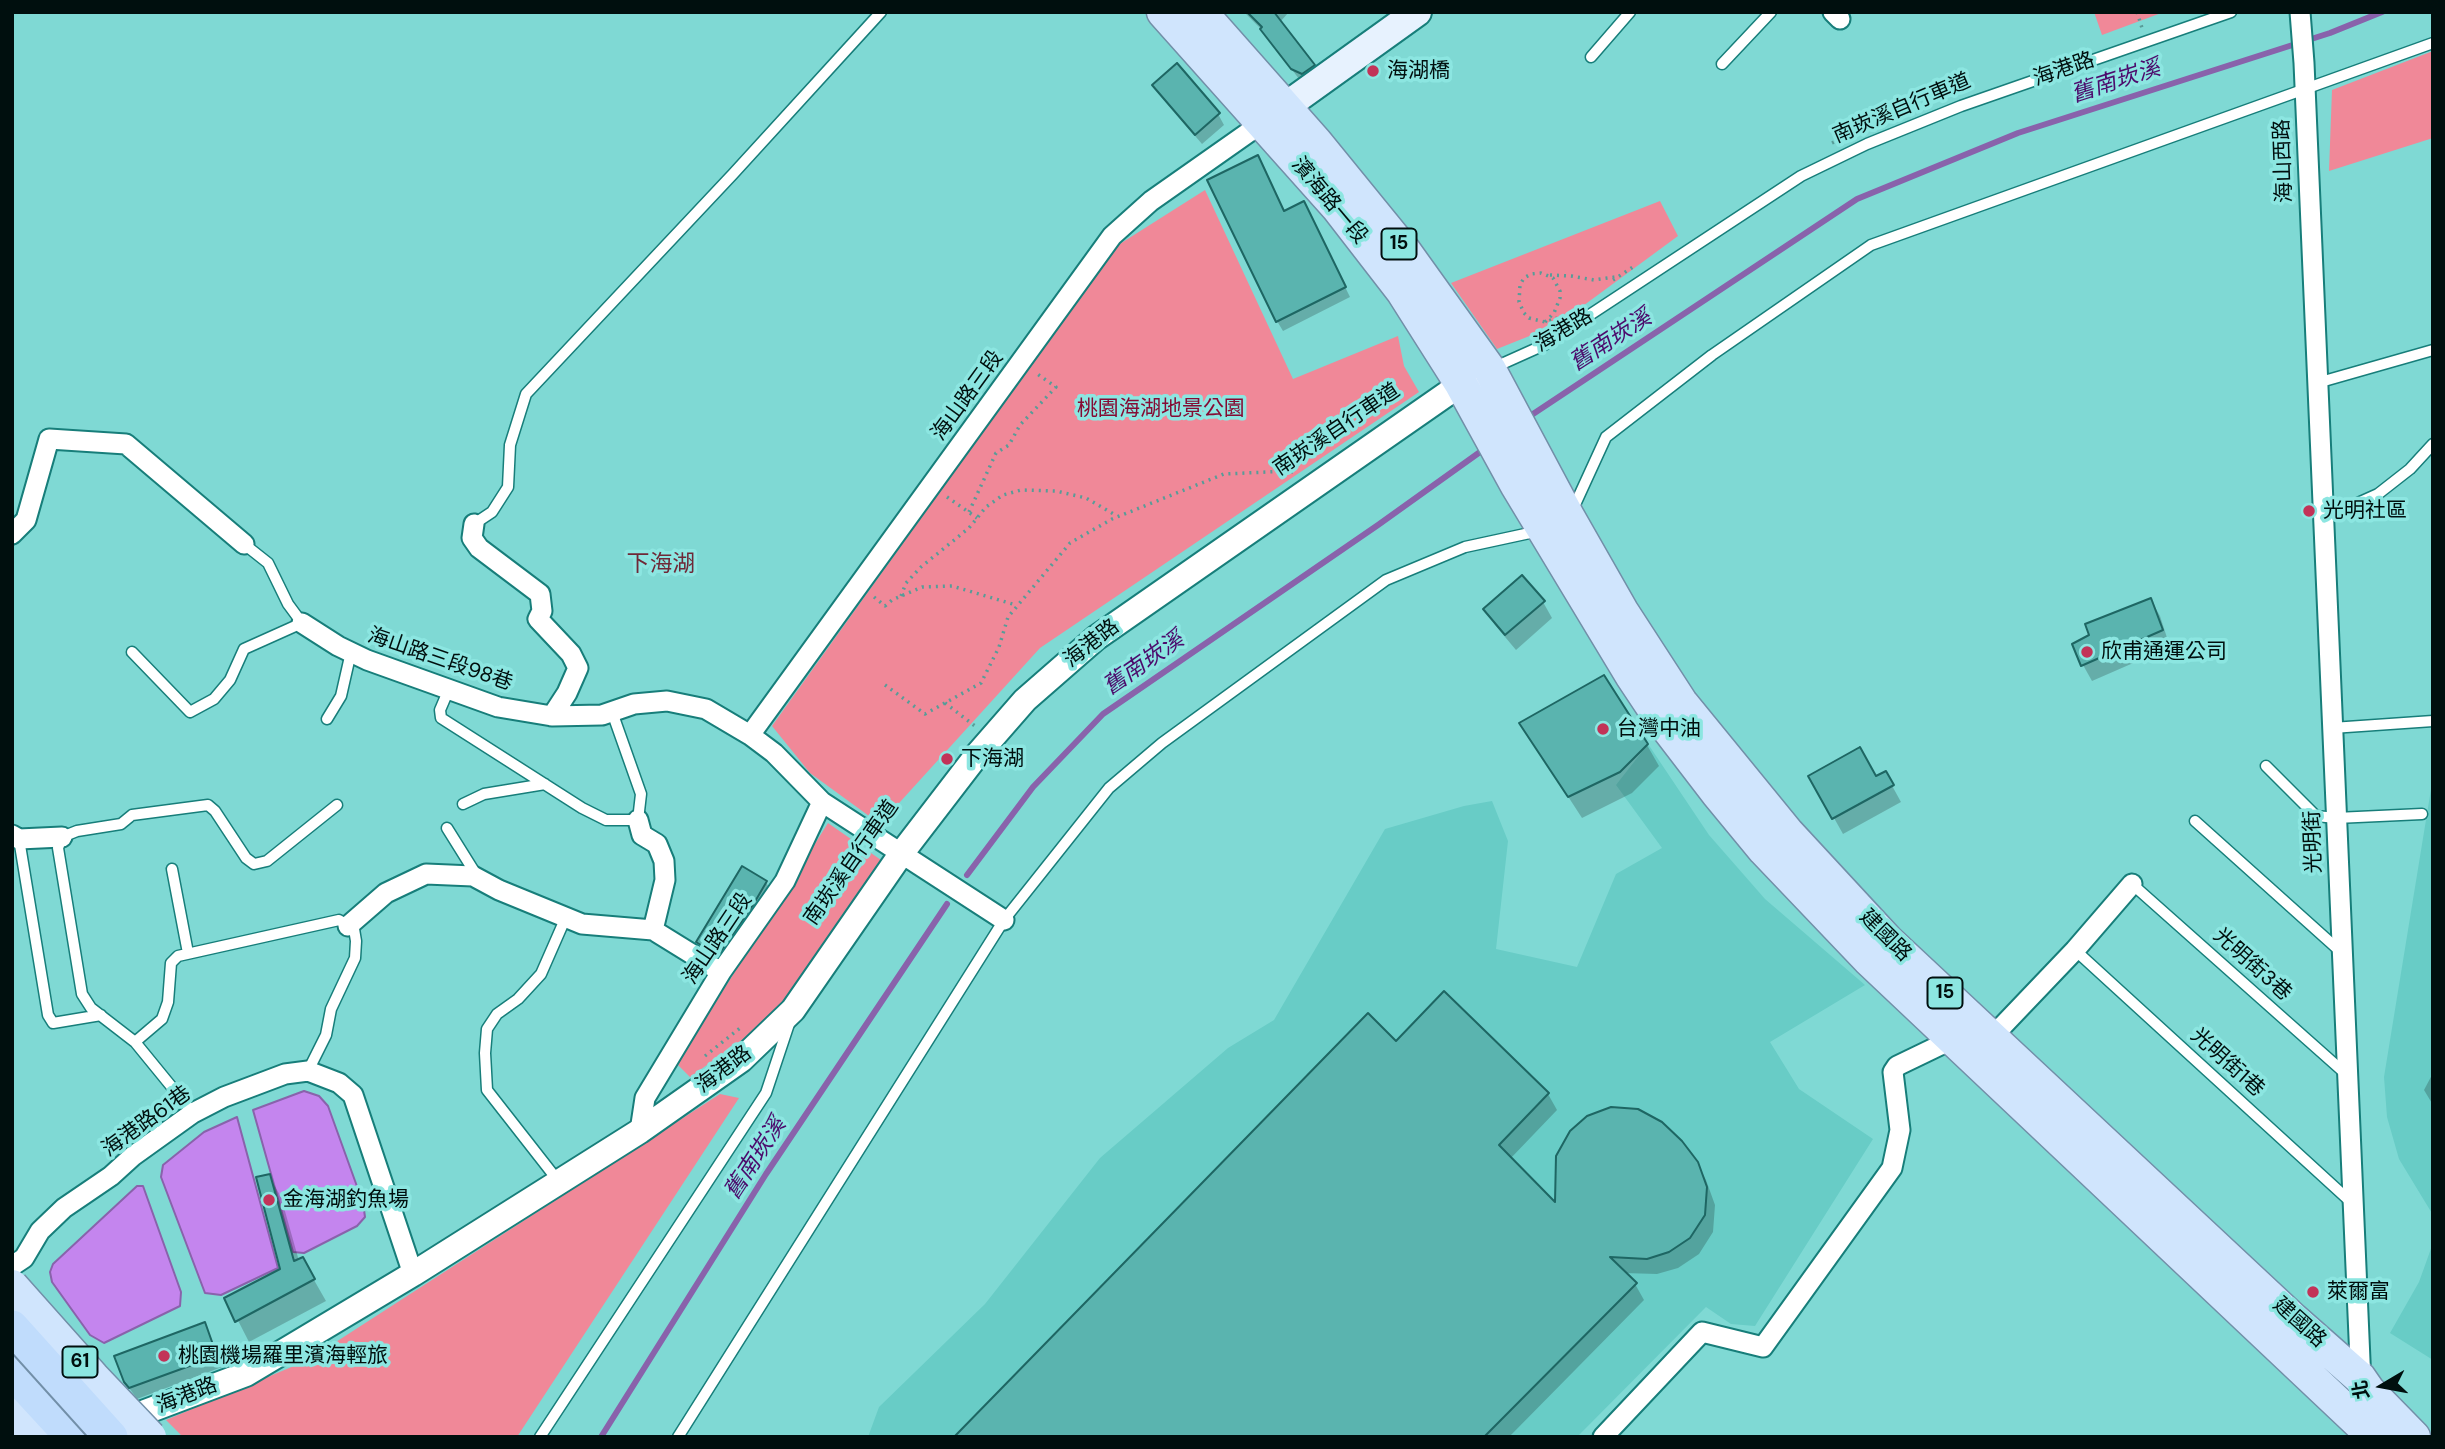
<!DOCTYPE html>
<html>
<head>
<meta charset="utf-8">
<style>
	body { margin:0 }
	#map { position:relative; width:2445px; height:1449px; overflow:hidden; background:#7fd9d4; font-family:"DM Sans","Noto Sans TC",sans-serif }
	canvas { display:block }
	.frame { position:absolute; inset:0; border:14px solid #000f0e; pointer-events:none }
	.north { position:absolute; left:2347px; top:1351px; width:70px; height:70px; -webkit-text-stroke:5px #8ce6e1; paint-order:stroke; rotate:260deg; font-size:19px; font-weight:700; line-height:28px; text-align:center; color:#000f0e }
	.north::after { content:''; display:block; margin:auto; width:24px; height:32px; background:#000f0e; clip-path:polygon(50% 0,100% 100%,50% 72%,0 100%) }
</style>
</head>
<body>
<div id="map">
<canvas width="2445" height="1449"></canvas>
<div class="frame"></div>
<div class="north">北</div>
</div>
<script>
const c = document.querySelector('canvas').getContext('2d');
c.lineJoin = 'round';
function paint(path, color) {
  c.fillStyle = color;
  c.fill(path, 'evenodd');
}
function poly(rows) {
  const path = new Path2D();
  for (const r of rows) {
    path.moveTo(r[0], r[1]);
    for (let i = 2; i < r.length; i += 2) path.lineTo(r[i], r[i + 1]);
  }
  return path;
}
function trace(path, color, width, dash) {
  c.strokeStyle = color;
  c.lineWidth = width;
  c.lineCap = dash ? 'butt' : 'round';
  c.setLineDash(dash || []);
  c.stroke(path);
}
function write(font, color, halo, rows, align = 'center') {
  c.font = font + ' "DM Sans","Noto Sans TC",sans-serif';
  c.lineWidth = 7;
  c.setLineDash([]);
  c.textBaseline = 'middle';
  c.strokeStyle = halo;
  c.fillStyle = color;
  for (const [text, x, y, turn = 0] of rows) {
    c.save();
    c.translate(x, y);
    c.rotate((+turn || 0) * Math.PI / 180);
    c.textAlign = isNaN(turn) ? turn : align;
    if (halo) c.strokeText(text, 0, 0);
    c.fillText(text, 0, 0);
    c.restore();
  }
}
const built = poly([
	[1648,744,1709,835,1765,899,1865,985,1770,1042,1799,1089,1873,1139,1755,1326,1731,1324,1706,1307,1577,1437,868,1437,879,1407,985,1304,1100,1158,1228,1048,1274,1020,1385,829,1464,806,1492,801,1508,841,1496,949,1577,967,1616,874,1662,848,1616,785],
	[2433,777,2433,1215,2399,1159,2387,1117,2384,1077],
	[2433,1243,2433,1360,2390,1333,2419,1282]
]);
const green = poly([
	[2094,12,2164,12,2102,35],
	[2433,51,2433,138,2329,171,2332,90],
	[1205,190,1293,379,1398,336,1404,366,1419,392,1040,648,880,824,810,773,772,726,1115,247],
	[1660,201,1678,236,1557,325,1497,349,1451,283],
	[828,823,881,860,779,1014,690,1077,677,1064],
	[720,1094,739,1098,517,1437,183,1437,166,1420,308,1360]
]);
const water = poly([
	[304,1091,319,1096,328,1106,363,1203,365,1217,357,1226,304,1253,293,1252,253,1110,304,1091],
	[237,1117,278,1268,221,1295,205,1293,161,1177,163,1165,204,1132,237,1117],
	[137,1186,143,1186,181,1292,180,1306,104,1343,90,1335,52,1282,50,1272,53,1264,137,1186]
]);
const shadow = poly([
	[1244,12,1289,12,1280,22,1319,76,1309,84,1299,79,1264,32],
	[1176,66,1218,114,1224,125,1202,144,1160,95,1154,85],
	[1284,213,1309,214,1350,297,1283,331,1277,321],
	[2151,600,2160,616,2170,647,2092,681,2083,665],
	[1543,602,1552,618,1516,650,1495,625,1485,609],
	[1521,724,1647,745,1659,766,1632,793,1582,818],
	[1885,773,1901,802,1843,834,1811,777,1876,778],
	[766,882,770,890,723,963,703,950,698,942],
	[1396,1044,1548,1094,1557,1110,1510,1159,1557,1206,1697,1163,1706,1180,1715,1205,1713,1232,1699,1254,1678,1268,1657,1274,1623,1273,1635,1284,1644,1300,1509,1437,956,1437],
	[2433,1073,2433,1105,2424,1090],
	[269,1176,281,1197,299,1261,302,1259,326,1301,249,1342,227,1299,283,1270],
	[205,1324,222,1367,137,1399,125,1382]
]);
const stream = poly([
	[1527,418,1857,199,2018,133,2330,33,2382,12],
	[967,875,1033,787,1103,714,1378,525,1487,447],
	[601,1437,766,1174,947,904]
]);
const building = poly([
	[1247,12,1274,12,1315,65,1302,74,1291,69,1260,29,1262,27,1247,12],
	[1177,63,1220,113,1195,135,1152,85,1177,63],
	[1258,155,1284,211,1304,201,1346,287,1276,322,1207,180,1258,155],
	[1522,575,1545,601,1505,635,1483,609,1522,575],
	[2151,598,2163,630,2081,666,2072,644,2089,635,2085,624,2151,598],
	[1604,675,1648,744,1620,772,1568,797,1519,723,1604,675],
	[1860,747,1876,776,1886,771,1894,785,1832,819,1808,776,1860,747],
	[742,866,767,881,753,905,718,956,696,942,742,866],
	[1444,991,1549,1093,1499,1145,1555,1202,1556,1156,1570,1131,1587,1116,1611,1107,1638,1109,1662,1122,1682,1141,1698,1162,1707,1187,1705,1215,1690,1238,1669,1252,1647,1259,1610,1257,1637,1283,1484,1437,954,1437,1368,1013,1396,1041,1444,991],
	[270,1174,294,1261,303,1257,315,1279,235,1322,224,1298,280,1269,256,1177,270,1174],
	[205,1322,217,1356,129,1388,124,1382,114,1356,205,1322]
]);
const path = poly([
	[2137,12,2142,28],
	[1832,143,1851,134],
	[1550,275,1571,276,1594,280,1615,277],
	[1613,280,1633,267],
	[1545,322,1554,313,1560,298,1560,291,1553,278,1541,273,1531,274,1524,278,1520,285,1519,302,1524,313,1529,318,1545,322,1557,318],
	[947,497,977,518],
	[969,512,996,453,1009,445,1020,425,1056,387,1036,373],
	[901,596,906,583,921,567,969,528,986,507,1003,495,1021,490,1056,491,1086,498,1117,516],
	[874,597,885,606,892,600,922,587,952,586,1016,605],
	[885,685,925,714,981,683,999,647,1008,617,1070,543,1112,519,1224,474,1289,471,1296,473],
	[945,703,975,726],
	[705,1056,740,1028]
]);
const service = poly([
	[1591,57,1630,12],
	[1722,64,1771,12],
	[1495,367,1544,345,1801,176,1867,144,1961,106,2231,12],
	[2317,383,2433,350],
	[1573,509,1606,437,1712,355,1871,245,2433,43],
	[2323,512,2349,507,2378,494,2410,469,2433,444],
	[474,524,492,512,508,487,510,445,526,394,733,174,881,12],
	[132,652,190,712,214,699,230,680,244,649,302,623,288,604,268,563,244,544],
	[449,689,440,710,441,718,582,808,606,820,638,820,641,794,612,712],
	[327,719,341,696,351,652],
	[2332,728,2433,721],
	[2266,766,2316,816,2336,818,2422,814],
	[463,804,484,794,545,784],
	[2195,821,2341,952],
	[447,828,477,876],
	[19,839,48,1015,53,1023,101,1015],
	[172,869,188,953],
	[2132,884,2347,1075],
	[2075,950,2352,1203],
	[135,1042,162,1019,168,1002,171,963,178,956,339,920,354,929,356,941,355,958,331,1009,326,1035,308,1071],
	[193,1113,135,1042,91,1008,82,994,58,848,62,837,77,831,121,824,132,815,208,805,215,811,246,858,254,864,267,861,337,805],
	[559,1182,487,1090,485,1053,487,1029,497,1014,518,999,541,974,566,917],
	[540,1437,766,1093,789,1024],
	[678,1437,1004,920,1109,788,1162,743,1386,580,1465,547,1539,531]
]);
const minor = poly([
	[1833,12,1840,19],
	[2300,12,2304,63,2361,1383],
	[474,524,472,538,479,548,540,594,542,611,538,619,571,654,578,668,567,693,552,716],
	[12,534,26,520,49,439,126,444,244,544],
	[302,623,338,646,367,660,498,707,552,716,602,715,634,704,667,701,706,709,750,735,774,753,822,802,1004,920],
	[750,735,1112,236,1151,201,1262,123],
	[638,820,642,835,657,844,664,861,665,880,653,930],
	[12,835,19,839,62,837],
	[348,926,386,893,426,874,473,876,499,890,582,924,653,930,721,972],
	[1992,1037,2075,950,2132,884],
	[640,1131,645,1098,721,972,785,881,822,802],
	[12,1266,24,1258,40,1231,64,1208,111,1176,133,1156,193,1113,224,1097,285,1074,308,1071,339,1083,353,1095,413,1274],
	[1603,1437,1702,1332,1763,1347,1892,1168,1900,1130,1893,1072,1897,1066,1953,1039]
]);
const tertiary = poly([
	[116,1423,246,1374,413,1274,640,1131,741,1060,793,1010,901,854,977,755,1025,700,1096,638,1461,384,1476,376]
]);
const secondary = poly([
	[1268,119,1417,12]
]);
const primary = poly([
	[1163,12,1337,207,1402,291,1461,384,1517,486,1631,675,1661,720,1717,793,1764,850,1868,959,2374,1437],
	[1201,12,1316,142,1404,250,1490,370,1569,518,1622,611,1681,702,1788,833,1887,940,2293,1319,2360,1378,2369,1391,2414,1437],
	[12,1413,33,1437]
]);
const trunk = poly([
	[12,1372,72,1437]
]);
const primaryBridge = poly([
	[12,1286,93,1377,150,1437]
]);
const trunkBridge = poly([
	[12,1327,111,1437]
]);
const markers = [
	[1373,71,7,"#c23358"],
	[2309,511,7,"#c23358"],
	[2087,652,7,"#c23358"],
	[1603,729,7,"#c23358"],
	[947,759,7,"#c23358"],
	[269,1200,7,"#c23358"],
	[2313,1292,7,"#c23358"],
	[164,1356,7,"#c23358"]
];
const shields = [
	[1399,244,35],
	[1945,993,35],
	[80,1362,35]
];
const shieldNames = [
	["15",1399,244],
	["15",1945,993],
	["61",80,1362]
];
const streetNames = [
	["海港路",2064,70,-19],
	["南崁溪自行車道",1902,109,-23],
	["海山西路",2284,161,-92],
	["濱海路一段",1329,201,50],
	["海港路",1564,331,-31],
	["海山路三段",968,396,-54],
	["南崁溪自行車道",1337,430,-34],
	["海港路",1092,644,-38],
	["海山路三段98巷",440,660,19],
	["光明街",2314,842,-92],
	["南崁溪自行車道",852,863,-55],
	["建國路",1885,936,45],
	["海山路三段",718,939,-56],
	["光明街3巷",2252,965,42],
	["光明街1巷",2227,1063,42],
	["海港路",724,1070,-37],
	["海港路61巷",147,1122,-36],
	["建國路",2299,1323,42],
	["海港路",187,1396,-21]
];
const poiNames = [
	["海湖橋",1387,71],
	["光明社區",2323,511],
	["欣甫通運公司",2101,652],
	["台灣中油",1617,729],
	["下海湖",961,759],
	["金海湖釣魚場",283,1200],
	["萊爾富",2327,1292],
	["桃園機場羅里濱海輕旅",178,1356]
];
const parkNames = [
	["桃園海湖地景公園",1161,409]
];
const waterNames = [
	["舊南崁溪",2116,82,-18],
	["舊南崁溪",1611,341,-33],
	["舊南崁溪",1144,664,-35],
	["舊南崁溪",756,1159,-57]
];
const neighbourhoodNames = [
	["下海湖",661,565]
];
paint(built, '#68ccc6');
paint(green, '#f08898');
paint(water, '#c485ee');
trace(water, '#8962ab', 2);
paint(shadow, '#0003');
trace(stream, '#8962ab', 6);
paint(building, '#5ab4af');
trace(building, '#1e6663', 2);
trace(service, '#177e7a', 13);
trace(minor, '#177e7a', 23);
trace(tertiary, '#177e7a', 28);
trace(secondary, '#177e7a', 32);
trace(primary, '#728fa8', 35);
trace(trunk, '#728fa8', 37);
trace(path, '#589c98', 3.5, [2, 5]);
trace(service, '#fff', 10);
trace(minor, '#fff', 19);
trace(tertiary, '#fff', 24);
trace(secondary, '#e7f2fe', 28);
trace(primary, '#d0e5fd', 32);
trace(trunk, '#c0dcfc', 33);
trace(primaryBridge, '#728fa8', 35, []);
trace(trunkBridge, '#728fa8', 37, []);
trace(primaryBridge, '#d0e5fd', 32);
trace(trunkBridge, '#c0dcfc', 33);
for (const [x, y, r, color] of markers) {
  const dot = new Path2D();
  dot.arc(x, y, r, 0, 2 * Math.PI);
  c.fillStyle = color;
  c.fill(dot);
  trace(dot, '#8ce6e1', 2.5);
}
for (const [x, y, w] of shields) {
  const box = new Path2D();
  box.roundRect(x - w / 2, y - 15.5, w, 31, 5);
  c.fillStyle = '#8ce6e1';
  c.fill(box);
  trace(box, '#000f0e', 2);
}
write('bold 19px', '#000f0e', null, shieldNames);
write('21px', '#000f0e', '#8ce6e1', streetNames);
write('21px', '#000f0e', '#8ce6e1', poiNames, 'left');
write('21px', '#850b33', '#8ce6e1', parkNames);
write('italic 23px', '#4c0b6c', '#8ce6e1', waterNames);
write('23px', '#6f2837', '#8ce6e1', neighbourhoodNames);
</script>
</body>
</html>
